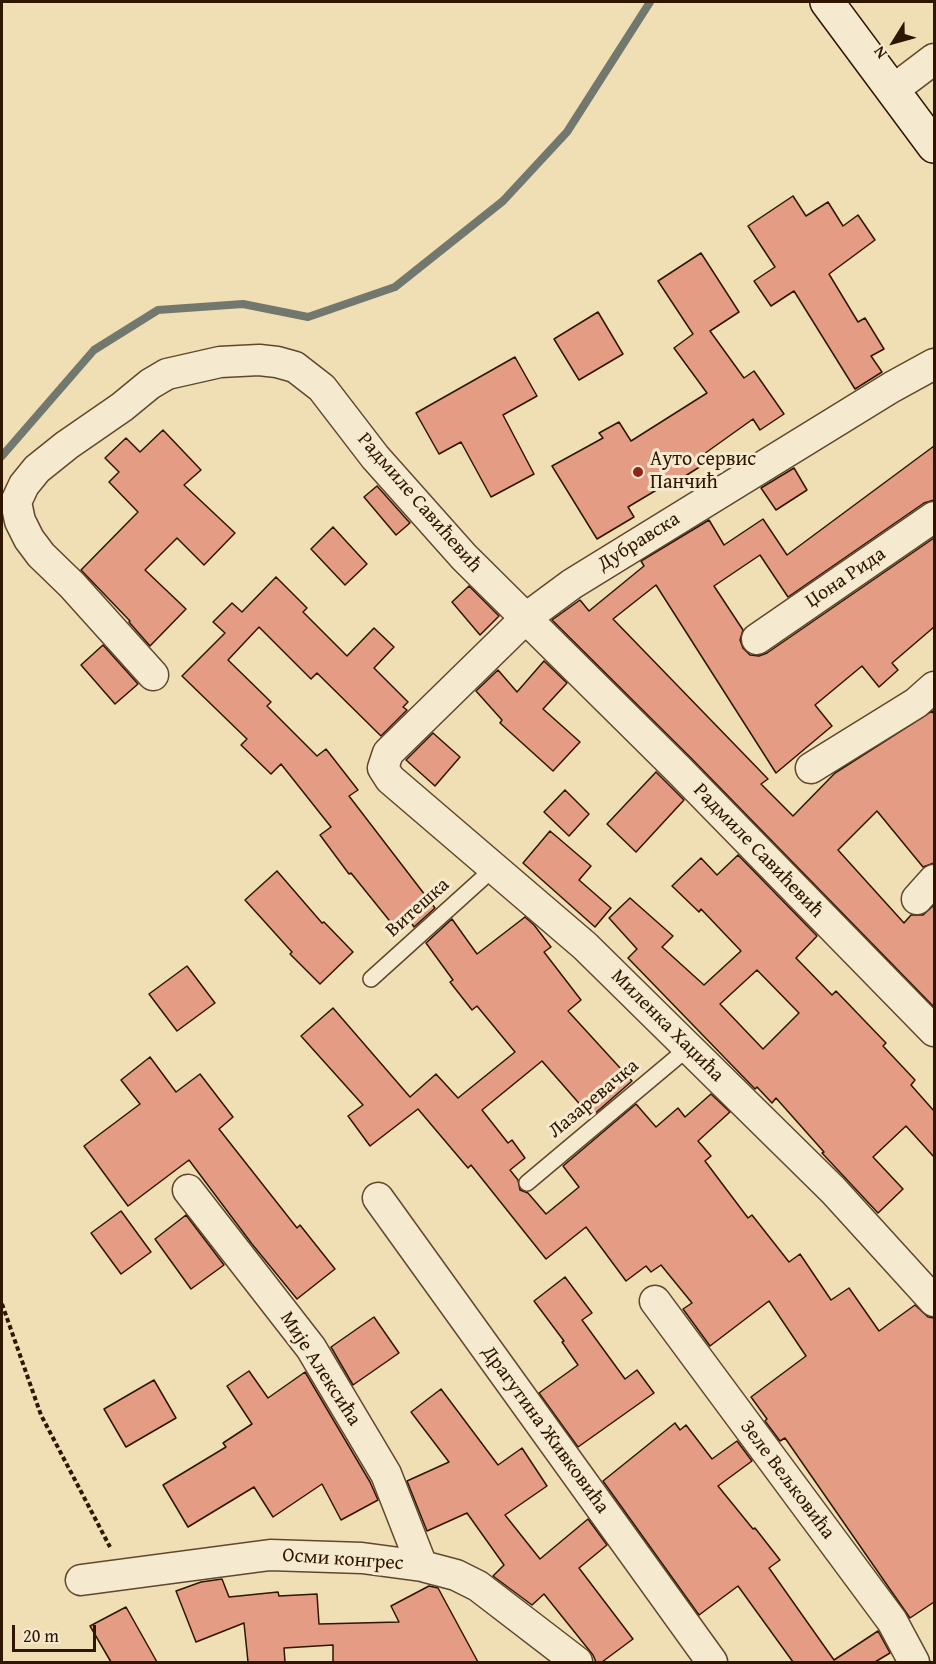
<!DOCTYPE html>
<html>
<head>
<meta charset="utf-8">
<style>
	body { margin:0 }
	#map { position:relative; width:936px; height:1664px; overflow:hidden; background:#f0deb5; font-family:"Gentium Book Plus",serif }
	canvas { display:block }
	.frame { position:absolute; inset:0; border:3px solid #2f1600; pointer-events:none }
	.north { position:absolute; left:864px; top:12px; width:60px; height:60px; -webkit-text-stroke:4px #f5eacf; paint-order:stroke; rotate:233deg; font-size:16px; font-weight:700; line-height:24px; text-align:center; color:#2f1600 }
	.north::after { content:''; display:block; margin:auto; width:21px; height:27px; background:#2f1600; clip-path:polygon(50% 0,100% 100%,50% 72%,0 100%) }
	.scale { position:absolute; left:12px; top:1625px; width:84px; height:27px; box-sizing:border-box; border:3px solid #2f1600; border-top:0; padding-left:8px; font-size:18px; line-height:21px; white-space:nowrap; color:#2f1600; -webkit-text-stroke:4px #f5eacf; paint-order:stroke }
</style>
</head>
<body>
<div id="map">
<canvas width="936" height="1664"></canvas>
<div class="frame"></div>
<div class="north">N</div>
<div class="scale">20 m</div>
</div>
<script>
const c = document.querySelector('canvas').getContext('2d');
c.lineJoin = 'round';
function poly(rows) {
  const path = new Path2D();
  for (const r of rows) {
    path.moveTo(r[0], r[1]);
    for (let i = 2; i < r.length; i += 2) path.lineTo(r[i], r[i + 1]);
  }
  return path;
}
function trace(path, color, width, dash) {
  c.strokeStyle = color;
  c.lineWidth = width;
  c.lineCap = dash ? 'butt' : 'round';
  c.setLineDash(dash || []);
  c.stroke(path);
}
function paint(path, color) {
  c.fillStyle = color;
  c.fill(path, 'evenodd');
}
function write(font, color, halo, rows, align = 'center') {
  c.font = font + ' "Gentium Book Plus",serif';
  c.lineWidth = 6;
  c.setLineDash([]);
  c.textBaseline = 'middle';
  c.strokeStyle = halo;
  c.fillStyle = color;
  for (const [text, x, y, turn = 0] of rows) {
    c.save();
    c.translate(x, y);
    c.rotate((+turn || 0) * Math.PI / 180);
    c.textAlign = isNaN(turn) ? turn : align;
    if (halo) c.strokeText(text, 0, 0);
    c.fillText(text, 0, 0);
    c.restore();
  }
}
const stream = poly([
	[2,456,94,350,158,310,243,304,308,317,395,287,503,201,567,132,650,2]
]);
const building = poly([
	[793,196,806,216,828,202,843,226,858,215,875,240,829,274,858,322,865,318,884,349,871,356,882,372,855,389,794,291,771,306,754,281,775,267,748,226,793,196],
	[701,253,739,312,710,331,744,378,754,371,784,414,760,430,753,419,704,454,709,461,671,485,670,482,628,507,634,517,597,539,552,466,603,438,599,433,619,422,631,441,707,393,674,348,693,334,658,281,701,253],
	[598,312,623,354,579,380,554,339,598,312],
	[515,357,537,396,503,415,534,474,491,497,461,442,439,454,416,413,515,357],
	[163,430,201,470,184,485,235,533,204,565,177,538,145,570,186,609,150,646,129,622,130,621,81,570,138,512,109,482,119,472,105,458,126,438,140,452,163,430],
	[934,446,934,500,924,503,788,597,760,555,714,586,743,630,740,640,743,648,750,655,759,656,767,653,934,538,934,627,892,663,898,670,879,687,862,666,815,705,832,726,776,773,656,585,613,619,768,779,761,784,793,816,835,773,932,711,934,714,934,863,923,867,877,811,838,850,904,923,911,915,923,915,934,905,934,1007,691,758,552,620,580,600,589,611,644,566,641,561,709,520,724,545,763,519,787,555,934,446],
	[794,468,807,490,776,510,761,488,794,468],
	[377,486,410,523,396,535,364,497,377,486],
	[333,527,367,564,345,585,311,549,333,527],
	[276,577,307,608,303,612,347,656,374,628,394,647,374,668,408,702,403,707,407,710,381,736,317,673,311,679,259,627,228,660,271,702,267,706,317,756,326,749,358,790,349,796,435,908,414,927,406,915,393,925,351,873,349,874,320,835,331,827,281,764,271,774,241,745,247,739,182,676,225,633,213,622,232,603,242,612,276,577],
	[469,586,499,616,480,635,452,602,469,586],
	[103,645,138,684,115,704,81,665,103,645],
	[544,661,567,683,543,709,580,742,553,771,500,723,502,720,476,691,498,670,517,692,544,661],
	[433,733,460,757,435,786,406,760,433,733],
	[656,772,684,800,636,852,607,824,656,772],
	[565,790,589,814,569,836,544,812,565,790],
	[550,831,591,866,579,880,611,908,595,927,523,863,550,831],
	[738,855,817,936,796,958,832,995,836,991,886,1043,883,1046,915,1080,911,1085,934,1111,934,1157,906,1126,873,1157,903,1189,878,1213,822,1153,824,1152,776,1098,772,1103,757,1087,755,1089,628,958,637,949,609,918,630,898,673,936,662,947,704,985,741,951,701,909,699,912,672,886,701,858,717,875,738,855],
	[757,970,799,1013,763,1049,720,1004,757,970],
	[277,871,322,923,324,922,353,952,320,984,290,954,292,952,245,900,277,871],
	[525,917,534,925,551,947,544,952,581,1000,568,1011,632,1081,591,1117,542,1061,482,1110,508,1143,512,1140,525,1158,510,1170,518,1180,520,1190,528,1193,546,1214,579,1187,563,1166,636,1104,656,1127,678,1108,685,1117,711,1094,730,1112,698,1141,711,1156,705,1161,748,1218,752,1215,789,1262,800,1254,831,1300,849,1288,879,1331,915,1305,928,1317,934,1318,934,1602,910,1618,785,1438,780,1441,765,1421,767,1419,751,1397,806,1356,769,1301,710,1346,683,1309,692,1303,661,1265,651,1272,646,1266,626,1281,586,1227,546,1259,471,1165,468,1168,418,1109,370,1146,348,1116,363,1105,301,1036,333,1008,410,1097,436,1074,458,1098,515,1052,477,1006,472,1010,450,982,453,980,426,943,452,919,477,954,525,917],
	[187,966,215,1003,177,1031,149,994,187,966],
	[150,1057,176,1092,200,1074,233,1117,219,1129,297,1228,300,1225,335,1269,297,1299,252,1244,189,1160,128,1206,84,1146,140,1104,121,1080,150,1057],
	[121,1211,151,1252,121,1274,91,1233,121,1211],
	[186,1215,224,1265,191,1289,155,1239,186,1215],
	[565,1277,592,1313,582,1320,625,1379,637,1370,654,1393,578,1447,539,1393,578,1365,562,1342,564,1341,534,1301,565,1277],
	[374,1317,399,1353,353,1385,331,1347,374,1317],
	[249,1371,268,1398,305,1372,370,1482,378,1500,341,1520,322,1484,273,1517,254,1487,188,1527,163,1485,226,1447,223,1443,252,1424,227,1386,249,1371],
	[154,1380,176,1418,126,1447,104,1409,154,1380],
	[441,1389,498,1465,522,1448,547,1486,505,1515,540,1559,588,1519,607,1545,579,1568,633,1639,602,1662,596,1662,593,1655,544,1594,532,1605,493,1576,504,1565,467,1513,427,1531,407,1481,449,1462,411,1412,441,1389],
	[675,1423,680,1430,686,1425,712,1459,737,1441,752,1461,718,1486,753,1529,755,1528,780,1560,769,1568,834,1660,878,1631,890,1653,875,1662,793,1662,738,1586,699,1615,603,1481,675,1423],
	[222,1579,229,1597,278,1592,279,1596,317,1594,319,1624,399,1622,391,1606,429,1586,438,1588,478,1662,333,1662,333,1645,284,1648,285,1662,248,1662,244,1623,196,1642,176,1591,201,1582,222,1579],
	[126,1607,157,1662,111,1662,90,1626,126,1607]
]);
const path = poly([
	[2,1304,41,1415,110,1547]
]);
const lane = poly([
	[371,979,494,868],
	[527,1183,688,1048]
]);
const street = poly([
	[893,90,934,59],
	[934,364,892,387,572,584,526,618,388,753,383,768,390,779,585,946,833,1190,934,1301],
	[757,639,934,517],
	[153,675,72,585,41,555,29,539,20,521,16,502,24,485,37,469,67,445,122,407,150,384,167,374,220,362,259,360,277,362,295,367,322,388,375,457,464,557,679,770,934,1031],
	[811,768,916,703,934,687],
	[917,899,934,880],
	[188,1190,311,1348,386,1474,422,1566],
	[378,1198,712,1662],
	[655,1301,892,1621,914,1662],
	[81,1580,270,1555,362,1558,422,1566,456,1575,478,1586,577,1662]
]);
const secondary = poly([
	[827,2,934,146]
]);
const markers = [
	[638,472,6,"#8f2418"]
];
const poiNames = [
	["Ауто сервис",650,460],
	["Панчић",650,483]
];
const streetNames = [
	["Радмиле Савићевић",419,503,49],
	["Дубравска",639,542,-32],
	["Џона Рида",846,578,-34],
	["Радмиле Савићевић",758,851,46],
	["Витешка",418,908,-42],
	["Миленка Хаџића",667,1026,45],
	["Лазаревачка",594,1099,-40],
	["Мије Алексића",320,1369,57],
	["Драгутина Живковића",545,1430,54],
	["Зеле Вељковића",787,1480,53],
	["Осми конгрес",343,1560,4]
];
trace(stream, '#72786e', 8);
paint(building, '#e49c85');
trace(building, '#2f1600', 1.5);
trace(lane, '#5f482d', 18);
trace(street, '#5f482d', 33);
trace(secondary, '#2f1600', 36);
trace(path, '#2f1600', 4, [4.5, 3]);
trace(lane, '#f5eacf', 15);
trace(street, '#f5eacf', 30);
trace(secondary, '#f5eacf', 33);
for (const [x, y, r, color] of markers) {
  const dot = new Path2D();
  dot.arc(x, y, r, 0, 2 * Math.PI);
  c.fillStyle = color;
  c.fill(dot);
  trace(dot, '#f5eacf', 2);
}
write('20px', '#2f1600', '#f5eacf', poiNames, 'left');
write('20px', '#2f1600', '#f5eacf', streetNames);
</script>
</body>
</html>
